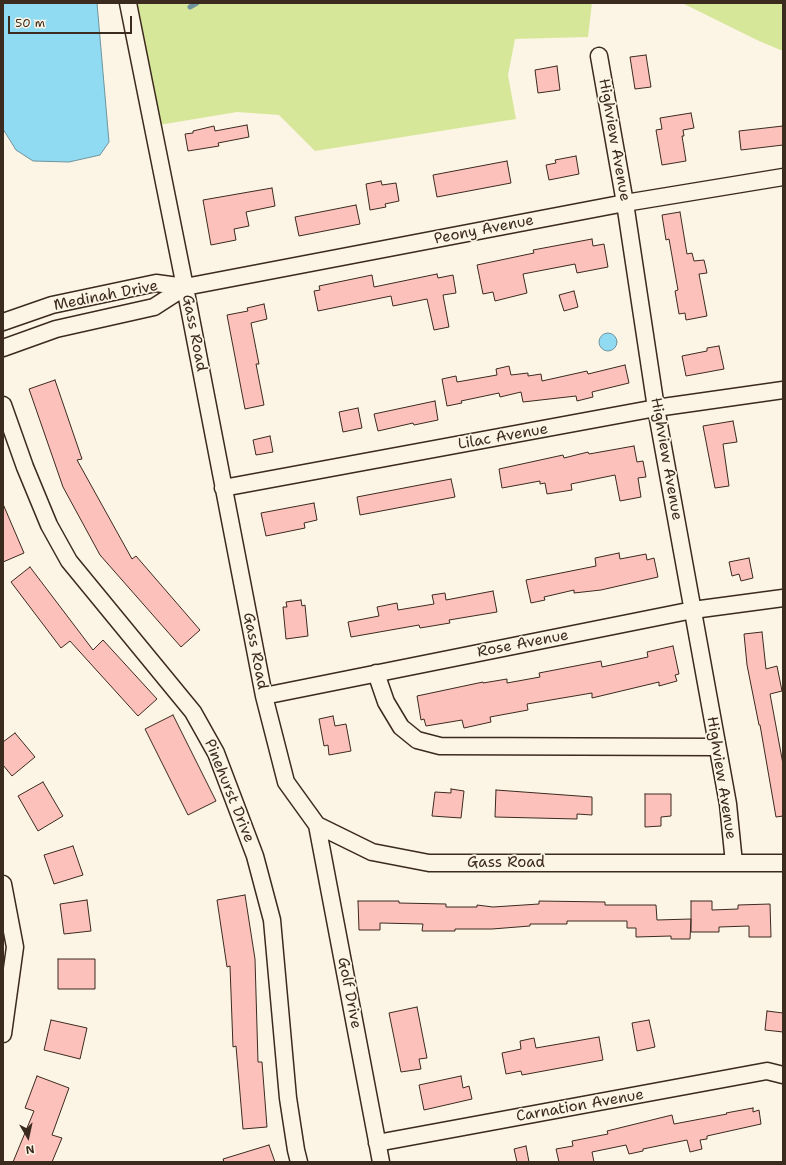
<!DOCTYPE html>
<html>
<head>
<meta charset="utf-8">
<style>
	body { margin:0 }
	#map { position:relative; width:786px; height:1165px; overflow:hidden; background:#fcf5e5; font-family:"Shantell Sans",sans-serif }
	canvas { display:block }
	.frame { position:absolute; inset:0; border:4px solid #3b2a1e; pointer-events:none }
	.north { position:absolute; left:8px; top:1117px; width:40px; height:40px; -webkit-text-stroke:3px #fcf5e5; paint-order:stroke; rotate:171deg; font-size:11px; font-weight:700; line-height:16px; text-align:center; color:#3b2a1e }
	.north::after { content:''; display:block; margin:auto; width:14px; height:18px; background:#3b2a1e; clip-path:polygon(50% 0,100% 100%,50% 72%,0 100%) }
	.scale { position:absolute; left:8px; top:16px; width:124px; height:18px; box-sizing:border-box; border:2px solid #3b2a1e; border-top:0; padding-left:5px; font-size:12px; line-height:14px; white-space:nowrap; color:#3b2a1e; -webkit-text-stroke:3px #fcf5e5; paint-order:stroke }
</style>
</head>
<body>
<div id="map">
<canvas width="786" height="1165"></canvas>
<div class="frame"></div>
<div class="north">N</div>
<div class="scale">50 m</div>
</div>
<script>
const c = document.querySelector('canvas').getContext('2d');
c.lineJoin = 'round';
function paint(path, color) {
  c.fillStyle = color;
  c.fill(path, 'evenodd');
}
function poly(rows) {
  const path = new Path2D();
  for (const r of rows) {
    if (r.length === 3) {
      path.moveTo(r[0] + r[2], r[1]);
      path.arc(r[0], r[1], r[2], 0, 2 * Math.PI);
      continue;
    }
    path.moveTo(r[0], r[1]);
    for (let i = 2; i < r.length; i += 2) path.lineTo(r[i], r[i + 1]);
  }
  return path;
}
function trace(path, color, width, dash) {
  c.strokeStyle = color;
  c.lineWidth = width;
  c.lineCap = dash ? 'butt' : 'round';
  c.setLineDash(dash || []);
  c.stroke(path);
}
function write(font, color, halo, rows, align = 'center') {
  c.font = font + ' "Shantell Sans",sans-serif';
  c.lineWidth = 3.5;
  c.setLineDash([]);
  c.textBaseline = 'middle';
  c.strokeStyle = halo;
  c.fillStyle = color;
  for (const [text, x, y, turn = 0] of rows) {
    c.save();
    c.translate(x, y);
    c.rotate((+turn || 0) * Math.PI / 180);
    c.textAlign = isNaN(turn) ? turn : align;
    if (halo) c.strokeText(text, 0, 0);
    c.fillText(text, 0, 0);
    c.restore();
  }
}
const green = poly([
	[128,3,592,3,588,37,515,39,508,75,516,119,315,151,279,115,237,112,153,126],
	[682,3,783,3,783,51,759,41]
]);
const water = poly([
	[3,3,97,3,109,142,100,155,69,162,33,161,16,150,3,129,3,3],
	[608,342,9]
]);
const stream = poly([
	[190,7,197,3]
]);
const building = poly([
	[646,55,651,87,635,89,630,57,646,55],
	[557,66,560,90,538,93,535,70,557,66],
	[691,113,694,128,683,130,684,136,682,136,686,161,662,165,656,130,662,129,660,118,691,113],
	[247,125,249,137,218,143,219,146,188,151,185,134,193,133,193,131,214,126,215,131,247,125],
	[783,126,783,145,741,150,739,131,783,126],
	[576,156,579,174,549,180,546,165,556,163,555,160,576,156],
	[507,161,511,183,437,197,433,175,507,161],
	[381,181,382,185,396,183,399,201,385,204,386,207,370,210,366,184,381,181],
	[272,188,275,206,246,212,249,226,234,229,236,240,211,245,203,200,272,188],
	[356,205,360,224,299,236,295,217,356,205],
	[680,212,687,254,692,253,694,261,704,260,707,273,699,274,707,316,686,320,685,313,679,314,675,291,678,290,669,239,666,240,662,215,680,212],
	[592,239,593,246,604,244,608,267,577,273,575,264,523,274,527,293,495,301,493,292,483,294,477,265,534,253,533,250,592,239],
	[437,274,438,278,453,275,456,293,443,295,449,327,434,330,427,299,393,306,391,296,318,311,314,291,320,290,319,286,372,275,374,287,437,274],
	[574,291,578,307,564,311,559,295,574,291],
	[264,304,267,319,251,323,259,364,256,364,264,405,245,409,227,315,248,311,247,308,264,304],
	[719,346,724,369,686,376,682,356,707,351,707,348,719,346],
	[625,365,629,383,592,392,593,397,577,401,576,396,523,402,521,392,500,397,499,393,461,401,462,403,447,406,442,379,456,376,457,382,497,375,496,369,509,366,511,375,528,373,528,376,541,374,542,381,587,371,588,374,625,365],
	[55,380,82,459,77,460,132,559,136,556,200,630,181,647,100,555,63,487,29,389,55,380],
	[435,401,438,420,414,425,413,423,378,431,374,414,435,401],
	[358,408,362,428,343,432,339,412,358,408],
	[733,421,737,442,723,444,729,486,715,488,703,426,733,421],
	[270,436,273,452,256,455,253,440,270,436],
	[634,446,637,462,643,461,646,477,638,478,641,497,620,501,615,475,571,484,572,490,547,494,545,483,540,484,540,481,502,488,499,469,563,455,564,458,588,452,589,454,634,446],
	[451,479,455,497,360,515,357,497,451,479],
	[314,503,317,520,304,523,305,528,266,536,261,513,314,503],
	[3,504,24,553,3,562,3,504],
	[619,553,620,559,646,554,647,560,654,558,658,577,601,590,574,593,574,590,544,597,545,600,531,603,526,580,596,566,595,558,619,553],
	[749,558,753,578,741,581,739,574,732,576,729,562,749,558],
	[30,567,93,650,103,640,157,699,138,716,70,641,61,648,11,582,30,567],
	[493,591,497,612,449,620,450,623,420,628,419,625,351,637,348,622,379,616,377,607,397,603,398,610,434,604,432,595,445,593,446,600,493,591],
	[301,600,302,606,305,605,308,636,286,639,283,607,287,607,286,602,301,600],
	[762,632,766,669,777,666,782,691,770,694,783,764,783,816,776,817,760,725,759,725,747,665,744,634,762,632],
	[673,646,679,674,675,675,677,681,659,686,659,682,592,698,592,693,527,704,528,710,490,717,491,722,464,728,462,720,426,726,424,719,421,720,417,696,483,682,483,683,507,679,507,683,540,677,539,673,601,661,602,667,648,657,647,652,673,646],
	[173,715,216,801,188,815,145,729,173,715],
	[333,716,335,726,346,724,351,751,329,755,328,745,324,746,319,719,333,716],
	[15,733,35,757,12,776,3,765,3,742,15,733],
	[43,782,63,816,38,831,18,796,43,782],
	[451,789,464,791,461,818,432,816,435,792,451,793,451,789],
	[496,790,592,797,592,815,577,814,577,819,495,817,496,790],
	[645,794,671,794,671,816,661,817,661,826,645,827,645,794],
	[73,846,83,875,54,884,44,855,73,846],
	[245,895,255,959,258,1062,262,1062,267,1127,243,1129,236,1046,233,1047,230,966,227,967,217,900,245,895],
	[87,900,91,931,64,934,60,904,87,900],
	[358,901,399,901,399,903,446,904,446,907,477,907,477,905,493,907,539,904,539,901,605,902,605,905,656,905,657,920,691,919,690,939,671,939,671,936,636,937,636,928,627,928,627,921,567,921,567,924,530,924,530,926,492,929,455,929,455,931,422,931,423,924,380,923,380,930,359,930,358,901],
	[691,901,712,901,712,910,738,909,738,905,770,904,771,937,749,937,749,926,719,927,719,932,691,932,691,901],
	[58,959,95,959,95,989,58,989,58,959],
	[417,1007,427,1058,419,1059,421,1069,401,1072,389,1013,417,1007],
	[767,1011,783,1013,783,1032,765,1030,767,1011],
	[51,1020,87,1028,80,1059,44,1050,51,1020],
	[649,1020,655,1047,637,1051,632,1023,649,1020],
	[599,1037,603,1060,522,1075,521,1071,506,1074,502,1053,521,1049,520,1041,534,1038,536,1048,599,1037],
	[37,1076,69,1088,52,1135,62,1138,52,1162,13,1162,34,1111,25,1108,37,1076],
	[461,1076,463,1088,469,1086,472,1099,424,1110,419,1085,461,1076],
	[753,1108,753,1112,759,1110,761,1124,707,1136,707,1139,700,1140,702,1149,690,1152,687,1140,643,1149,643,1151,629,1154,626,1145,592,1152,594,1162,559,1162,556,1149,573,1146,572,1141,608,1134,607,1131,672,1115,674,1124,727,1114,726,1113,753,1108],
	[269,1145,275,1162,224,1162,223,1159,269,1145],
	[526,1146,529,1162,517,1162,514,1149,526,1146]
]);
const minor = poly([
	[128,3,185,287,264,696,286,782,317,825,372,852,429,863,783,863],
	[599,56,625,203,656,408,728,804,734,863],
	[3,322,52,305,156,283,185,287,625,203,783,177],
	[3,348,56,329,154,307,185,287],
	[3,405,25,467,49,525,69,561,193,712,216,753,255,856,272,920,288,1098,296,1150,299,1162],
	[223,488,656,408,783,390],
	[376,673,386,702,401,727,417,740,440,746,717,747],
	[264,696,693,610,783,598],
	[317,825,381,1162],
	[3,884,15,947,3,1034],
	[377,1143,767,1071,783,1075]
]);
const streetNames = [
	["Highview Avenue",614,140,80],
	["Peony Avenue",484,230,-11],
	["Medinah Drive",106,296,-11],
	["Gass Road",194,333,79],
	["Lilac Avenue",503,437,-10],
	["Highview Avenue",666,459,80],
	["Rose Avenue",523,644,-11],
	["Gass Road",255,651,79],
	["Highview Avenue",721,778,81],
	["Pinehurst Drive",229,791,68],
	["Gass Road",506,863],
	["Golf Drive",349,993,79],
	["Carnation Avenue",580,1106,-10]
];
paint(green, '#d7e79a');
paint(water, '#90daf2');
trace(water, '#6e949d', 1);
trace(stream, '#6e949d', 5);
paint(building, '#fdc1bc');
trace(building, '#3b2a1e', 1);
trace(minor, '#3b2a1e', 19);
trace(minor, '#fcf5e5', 16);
write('15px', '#3b2a1e', '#fcf5e5', streetNames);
</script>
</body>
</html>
